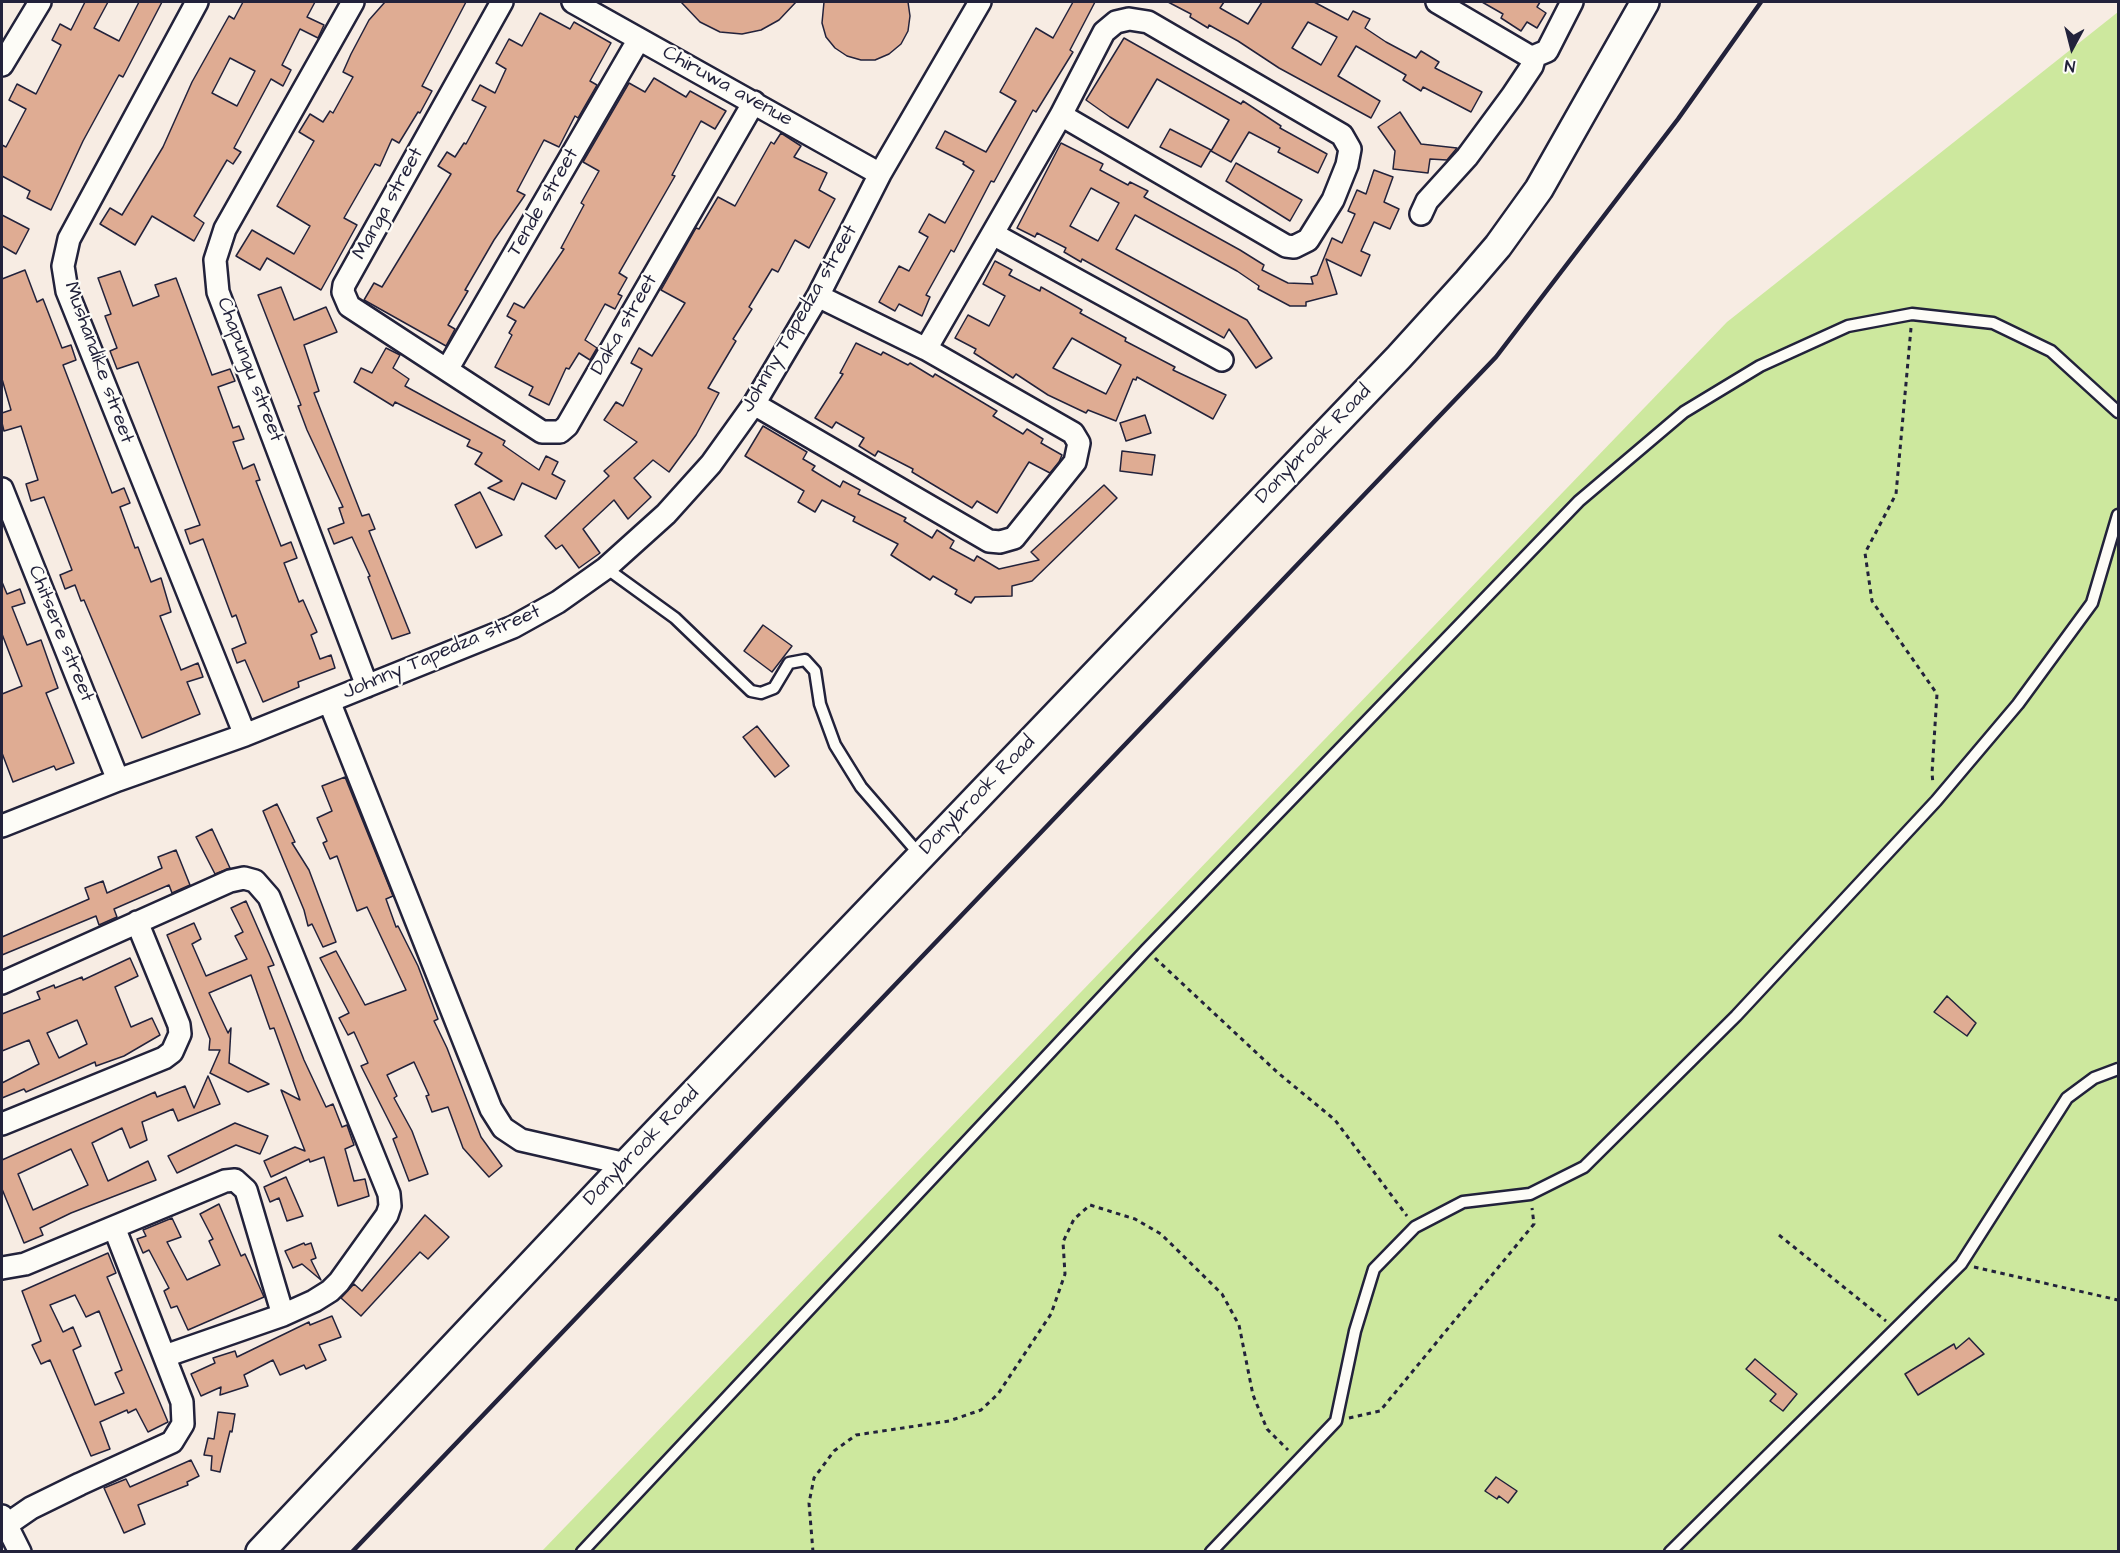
<!DOCTYPE html>
<html>
<head>
<meta charset="utf-8">
<style>
	body { margin:0 }
	#map { position:relative; width:2120px; height:1553px; overflow:hidden; background:#f7ece3; font-family:"Architects Daughter",sans-serif }
	canvas { display:block }
	.frame { position:absolute; inset:0; border:3px solid #22223b; pointer-events:none }
	.north { position:absolute; left:2042px; top:18px; width:60px; height:60px; -webkit-text-stroke:4px #fdfcf7; paint-order:stroke; rotate:187deg; font-size:16px; font-weight:700; line-height:24px; text-align:center; color:#22223b }
	.north::after { content:''; display:block; margin:auto; width:21px; height:27px; background:#22223b; clip-path:polygon(50% 0,100% 100%,50% 72%,0 100%) }
</style>
</head>
<body>
<div id="map">
<canvas width="2120" height="1553"></canvas>
<div class="frame"></div>
<div class="north">N</div>
</div>
<script>
const c = document.querySelector('canvas').getContext('2d');
c.lineJoin = 'round';
function paint(path, color) {
  c.fillStyle = color;
  c.fill(path, 'evenodd');
}
function poly(rows) {
  const path = new Path2D();
  for (const r of rows) {
    path.moveTo(r[0], r[1]);
    for (let i = 2; i < r.length; i += 2) path.lineTo(r[i], r[i + 1]);
  }
  return path;
}
function trace(path, color, width, dash) {
  c.strokeStyle = color;
  c.lineWidth = width;
  c.lineCap = dash ? 'butt' : 'round';
  c.setLineDash(dash || []);
  c.stroke(path);
}
function write(font, color, halo, rows, align = 'center') {
  c.font = font + ' "Architects Daughter",sans-serif';
  c.lineWidth = 4.5;
  c.setLineDash([]);
  c.textBaseline = 'middle';
  c.strokeStyle = halo;
  c.fillStyle = color;
  for (const [text, x, y, turn = 0] of rows) {
    c.save();
    c.translate(x, y);
    c.rotate((+turn || 0) * Math.PI / 180);
    c.textAlign = isNaN(turn) ? turn : align;
    if (halo) c.strokeText(text, 0, 0);
    c.fillText(text, 0, 0);
    c.restore();
  }
}
const green = poly([
	[2118,12,2118,1551,541,1552,1727,322]
]);
const building = poly([
	[85,2,108,2,94,28,119,41,139,2,162,2,123,77,119,75,83,141,51,210,27,198,30,191,2,176,2,145,6,147,26,109,9,100,17,84,36,94,61,45,52,40,60,24,71,30,85,2],
	[243,2,315,2,307,17,324,25,318,38,300,29,282,65,291,70,283,86,271,79,234,148,241,152,233,164,227,160,194,216,204,223,194,241,152,216,135,245,100,224,110,208,122,215,163,147,192,82,229,16,234,19,243,2],
	[230,58,255,71,237,106,212,93,230,58],
	[385,2,466,2,422,86,432,91,420,113,418,112,399,143,392,139,380,166,375,164,344,218,357,225,321,290,267,258,260,270,236,256,252,230,294,254,310,226,277,206,314,141,299,132,310,114,323,122,330,111,333,113,353,77,343,72,351,54,369,20,385,2],
	[681,2,796,2,779,20,761,30,742,34,720,32,700,22,681,2],
	[824,2,908,2,910,16,908,31,901,44,889,54,875,60,861,60,847,56,835,48,826,37,822,23,824,2],
	[1073,2,1095,2,1070,50,1073,52,1036,112,1033,110,994,182,991,181,954,252,951,250,926,295,930,297,922,316,899,304,895,311,879,302,899,266,909,271,928,237,919,232,929,214,945,223,974,171,963,164,964,162,936,148,945,131,986,152,1016,101,1000,92,1036,28,1053,38,1073,2],
	[1168,2,1224,2,1220,8,1248,24,1262,2,1314,2,1348,20,1353,11,1370,19,1365,28,1386,42,1416,58,1421,51,1439,62,1435,68,1482,92,1471,112,1423,87,1421,91,1403,80,1406,75,1356,46,1338,76,1380,101,1371,118,1279,68,1238,41,1209,25,1208,28,1190,17,1191,14,1168,2],
	[1308,22,1337,37,1321,65,1292,48,1308,22],
	[1482,2,1540,2,1537,7,1546,13,1537,28,1527,22,1521,31,1501,18,1503,14,1482,2],
	[540,13,570,29,574,22,611,43,590,81,597,85,578,118,575,116,559,147,544,140,517,191,525,195,494,240,465,290,468,291,448,325,455,329,446,346,364,300,374,283,382,287,451,174,438,166,447,152,455,157,464,143,466,144,486,107,472,100,480,85,495,93,506,69,496,63,509,39,522,46,540,13],
	[1124,38,1241,104,1243,101,1281,126,1280,128,1327,154,1318,173,1278,152,1280,148,1249,132,1231,162,1211,151,1229,120,1157,79,1128,128,1110,117,1086,100,1124,38],
	[654,78,686,97,690,91,726,111,715,129,701,121,672,175,675,176,619,273,627,278,618,294,622,296,615,309,605,304,585,340,597,348,590,360,579,353,569,369,566,368,549,405,529,395,533,387,495,367,512,335,509,333,516,321,507,316,514,303,524,308,564,249,561,248,584,205,581,203,599,171,583,162,629,83,645,92,654,78],
	[1400,112,1421,144,1457,148,1447,160,1430,159,1428,173,1393,169,1395,151,1378,127,1400,112],
	[1170,129,1211,150,1201,167,1160,147,1170,129],
	[781,133,801,146,794,157,827,173,819,190,835,199,809,248,795,240,778,272,772,269,749,307,752,309,733,339,736,341,708,388,719,393,696,435,669,472,653,460,634,478,651,497,628,519,614,500,583,529,600,553,579,568,562,545,556,549,545,536,609,476,604,471,637,442,604,420,616,402,623,406,642,369,631,363,639,348,652,356,685,303,661,290,696,228,699,229,718,197,735,206,771,142,774,144,781,133],
	[1061,143,1103,164,1100,170,1128,185,1130,182,1148,191,1144,197,1240,250,1264,265,1262,270,1288,283,1313,284,1311,277,1317,275,1332,238,1342,243,1355,214,1348,211,1357,190,1366,194,1374,170,1393,177,1384,202,1399,209,1390,229,1374,222,1361,251,1370,255,1361,276,1326,259,1337,294,1306,302,1306,306,1290,306,1258,289,1259,286,1237,271,1135,215,1116,249,1247,320,1272,358,1256,368,1229,329,1224,338,1082,259,1081,262,1064,252,1066,248,1037,233,1035,237,1017,228,1061,143],
	[1091,188,1119,203,1098,241,1070,226,1091,188],
	[1236,163,1302,200,1290,221,1226,181,1236,163],
	[2,215,29,229,16,254,2,246,2,215],
	[995,261,1012,270,1009,275,1040,291,1041,287,1082,310,1080,313,1126,338,1125,341,1175,367,1173,370,1226,395,1213,419,1137,377,1136,380,1133,379,1116,421,1088,410,1086,413,1048,395,1016,374,1013,378,974,353,976,349,955,338,968,315,989,326,1005,296,983,284,995,261],
	[1072,338,1121,365,1106,394,1053,368,1072,338],
	[25,270,37,302,43,299,62,348,71,345,76,360,63,365,112,493,124,488,130,503,120,507,135,548,138,547,151,582,161,578,171,612,160,616,181,670,198,663,203,677,187,682,200,714,142,738,84,600,81,601,75,585,65,589,60,575,72,570,44,497,31,501,26,484,38,480,21,426,4,431,2,423,2,413,11,410,2,379,2,279,25,270],
	[120,271,133,306,159,296,155,285,176,278,212,375,230,369,235,381,218,387,233,428,239,426,244,439,233,442,243,469,254,464,260,480,256,481,281,546,291,542,297,558,284,563,299,602,303,600,317,632,311,635,320,659,331,655,335,668,298,682,299,687,263,702,245,660,237,663,232,649,246,643,236,615,232,617,203,539,190,544,185,530,200,525,138,362,117,369,110,351,117,348,105,316,111,314,98,278,120,271],
	[281,287,294,320,326,307,337,332,304,345,319,391,314,393,362,516,369,514,375,529,369,531,410,633,392,639,368,577,370,576,352,537,334,544,328,529,344,523,339,508,343,507,307,430,298,406,301,405,258,295,281,287],
	[856,343,881,355,883,352,908,365,910,363,933,377,935,374,957,387,997,411,993,416,1023,434,1027,429,1043,439,1041,443,1062,455,1059,462,1050,473,1029,462,997,513,977,501,972,508,912,472,913,469,878,451,875,456,859,446,864,438,836,422,832,428,815,418,843,374,840,373,856,343],
	[386,348,400,355,393,368,409,379,405,386,505,441,503,445,539,470,546,456,558,462,552,474,565,481,556,499,522,483,514,500,488,488,502,481,475,464,482,453,467,446,470,440,395,402,393,406,354,382,361,368,372,373,386,348],
	[1145,415,1151,433,1126,441,1120,423,1145,415],
	[763,426,807,452,803,459,815,466,812,470,840,487,843,481,860,490,858,494,906,518,904,521,932,538,937,530,954,541,950,548,974,561,977,556,999,569,1039,560,1031,552,1104,485,1117,498,1032,581,1012,586,1012,596,975,597,971,603,955,594,957,590,933,576,930,580,891,555,898,544,853,521,855,517,822,500,815,512,798,502,804,491,745,456,763,426],
	[1122,451,1155,455,1152,475,1120,471,1122,451],
	[480,492,502,535,476,548,455,505,480,492],
	[2,582,7,594,20,589,25,603,12,607,27,645,41,640,58,688,46,693,74,763,56,770,54,766,13,782,2,753,2,694,22,686,2,634,2,582],
	[763,625,792,646,772,672,744,651,763,625],
	[757,726,789,766,775,777,743,737,757,726],
	[345,777,393,896,386,899,396,927,398,926,418,966,438,1019,434,1021,447,1048,481,1137,502,1166,489,1177,463,1148,448,1107,432,1112,426,1096,429,1095,414,1062,387,1075,397,1096,394,1098,412,1131,428,1174,409,1181,393,1139,397,1137,361,1066,368,1063,354,1032,348,1035,339,1018,349,1013,320,958,336,951,365,1005,406,990,367,907,357,911,337,856,330,859,323,843,327,841,317,818,332,811,322,786,345,777],
	[277,804,295,842,292,843,309,870,336,942,323,947,312,924,308,926,304,910,263,811,277,804],
	[212,829,230,868,215,874,196,837,212,829],
	[176,850,190,885,172,893,169,885,114,909,117,917,99,925,96,916,2,955,2,937,89,899,85,888,103,881,107,893,162,868,158,857,176,850],
	[246,901,274,965,268,967,304,1060,326,1107,333,1104,342,1127,347,1125,354,1145,345,1149,354,1181,365,1179,369,1196,338,1206,324,1157,310,1162,309,1159,271,1177,264,1161,295,1147,305,1151,281,1090,300,1100,274,1028,270,1029,251,975,209,993,228,1033,231,1028,229,1063,269,1084,248,1092,210,1073,220,1050,209,1050,210,1039,167,935,194,923,201,939,192,944,206,976,247,959,235,936,243,932,231,908,246,901],
	[130,958,138,976,115,987,131,1027,152,1018,160,1035,124,1056,96,1066,95,1062,26,1092,24,1089,2,1098,2,1083,39,1064,29,1040,2,1051,2,1014,40,999,37,992,54,985,55,988,82,977,83,980,130,958],
	[77,1020,87,1044,59,1058,47,1033,77,1020],
	[1947,996,1976,1023,1967,1036,1934,1012,1947,996],
	[208,1076,220,1104,178,1121,173,1109,142,1122,147,1140,130,1148,122,1128,92,1143,108,1181,148,1161,156,1180,71,1213,40,1228,43,1235,24,1243,2,1189,2,1160,155,1092,157,1097,185,1086,194,1108,208,1076],
	[71,1149,88,1185,33,1210,18,1174,71,1149],
	[235,1123,268,1136,260,1154,236,1145,177,1173,168,1156,235,1123],
	[286,1177,303,1216,287,1221,279,1198,270,1202,264,1187,286,1177],
	[219,1204,241,1256,245,1254,264,1297,188,1330,177,1306,171,1308,164,1291,169,1288,149,1250,143,1253,137,1239,146,1236,143,1230,172,1218,181,1237,167,1242,187,1280,220,1265,209,1241,213,1239,200,1214,219,1204],
	[425,1215,449,1237,428,1259,420,1252,361,1316,341,1298,354,1284,362,1291,425,1215],
	[304,1243,305,1245,311,1243,316,1258,311,1260,321,1280,302,1264,293,1268,285,1251,304,1243],
	[108,1253,116,1273,107,1277,168,1422,148,1432,136,1409,128,1413,127,1410,100,1422,110,1449,91,1456,50,1360,41,1364,32,1345,41,1341,22,1291,108,1253],
	[75,1295,86,1317,99,1311,122,1370,115,1373,124,1393,95,1405,73,1350,81,1346,73,1327,63,1332,50,1305,75,1295],
	[332,1316,341,1337,319,1345,326,1360,306,1369,304,1365,280,1375,273,1360,244,1375,248,1386,220,1395,221,1387,201,1396,191,1374,215,1363,213,1358,235,1351,237,1357,309,1322,310,1325,332,1316],
	[1969,1338,1984,1354,1918,1395,1905,1374,1954,1344,1956,1349,1969,1338],
	[1755,1359,1797,1394,1783,1411,1770,1401,1776,1394,1746,1369,1755,1359],
	[218,1412,235,1414,232,1432,230,1431,220,1472,211,1470,212,1456,204,1455,208,1438,214,1439,218,1412],
	[191,1460,199,1476,187,1482,188,1485,138,1505,145,1524,124,1533,104,1488,126,1479,130,1487,191,1460],
	[1496,1477,1517,1491,1508,1503,1499,1496,1497,1499,1485,1491,1496,1477]
]);
const path = poly([
	[1911,328,1896,494,1865,553,1872,601,1937,694,1932,773,1933,784],
	[1155,958,1277,1072,1335,1120,1407,1216],
	[1779,1235,1886,1321],
	[1974,1267,2118,1300],
	[1349,1418,1380,1411,1534,1224,1532,1208],
	[813,1552,809,1503,814,1478,834,1451,856,1435,949,1421,981,1410,998,1394,1051,1314,1065,1274,1063,1242,1074,1219,1090,1205,1135,1219,1161,1234,1222,1294,1239,1325,1253,1395,1267,1429,1288,1450]
]);
const service = poly([
	[606,568,675,618,751,691,761,693,774,688,789,663,805,660,815,671,820,704,835,745,861,787,920,855],
	[582,1552,1146,950,1579,501,1684,412,1760,366,1848,326,1912,314,1993,323,2051,351,2118,412],
	[1211,1552,1336,1421,1355,1331,1374,1269,1415,1227,1463,1202,1530,1194,1584,1167,1736,1016,1936,801,2018,704,2092,603,2118,515],
	[1670,1552,1961,1264,2067,1098,2094,1078,2118,1069]
]);
const minor = poly([
	[197,2,69,239,63,266,67,291,245,735],
	[353,2,225,229,215,260,218,292,367,686],
	[502,2,344,285,343,292,349,306,542,432,560,432,567,426,754,102],
	[573,2,880,174],
	[1437,2,1529,56,1535,56,1547,51,1572,2],
	[2,65,40,2],
	[1421,214,1427,201,1467,157,1512,96,1532,66,1535,56],
	[993,234,1222,360],
	[926,349,1061,115,1104,32,1116,22,1129,19,1148,22,1342,135,1350,149,1347,165,1333,200,1308,240,1294,247,1286,246,1061,115],
	[448,368,639,39],
	[754,404,989,541,1000,542,1014,538,1075,462,1079,443,1073,433,926,349,818,296],
	[2,489,118,780],
	[329,701,491,1109,503,1128,521,1140,626,1164],
	[2,826,118,780,245,735,513,627,558,602,606,568,666,514,711,464,754,404,818,296,880,174,980,2],
	[2,983,230,881,244,878,255,881,269,897,389,1194,390,1206,387,1215,339,1282,330,1291,314,1301,283,1315,165,1356],
	[2,1124,164,1058,172,1052,180,1034,179,1025,137,922],
	[2,1268,25,1264,225,1181,235,1180,246,1190,283,1315],
	[2,1516,20,1552],
	[2,1528,31,1508,80,1484,172,1442,183,1424,182,1402,114,1227]
]);
const tertiary = poly([
	[260,1552,626,1164,1399,357,1468,281,1498,246,1539,189,1645,2]
]);
const rail = poly([
	[352,1552,1496,357,1678,119,1761,2]
]);
const streetNames = [
	["Chiruwa avenue",727,87,29],
	["Tende street",544,203,-60],
	["Manga street",389,204,-61],
	["Johnny Tapedza street",800,319,-60],
	["Daka street",625,325,-60],
	["Mushandike street",98,363,70],
	["Chapungu street",249,370,69],
	["Donybrook Road",1314,445,-46],
	["Chitsere street",60,634,68],
	["Johnny Tapedza street",442,653,-23],
	["Donybrook Road",978,796,-46],
	["Donybrook Road",642,1147,-46]
];
paint(green, '#cde89e');
paint(building, '#dfac93');
trace(building, '#22223b', 1.5);
trace(service, '#22223b', 15);
trace(minor, '#22223b', 26);
trace(tertiary, '#22223b', 32);
trace(path, '#22223b', 3, [4.5, 4.5]);
trace(service, '#fdfcf7', 10);
trace(minor, '#fdfcf7', 21);
trace(tertiary, '#fdfcf7', 27);
trace(rail, '#22223b', 4.5);
write('20px', '#22223b', '#fdfcf7', streetNames);
</script>
</body>
</html>
